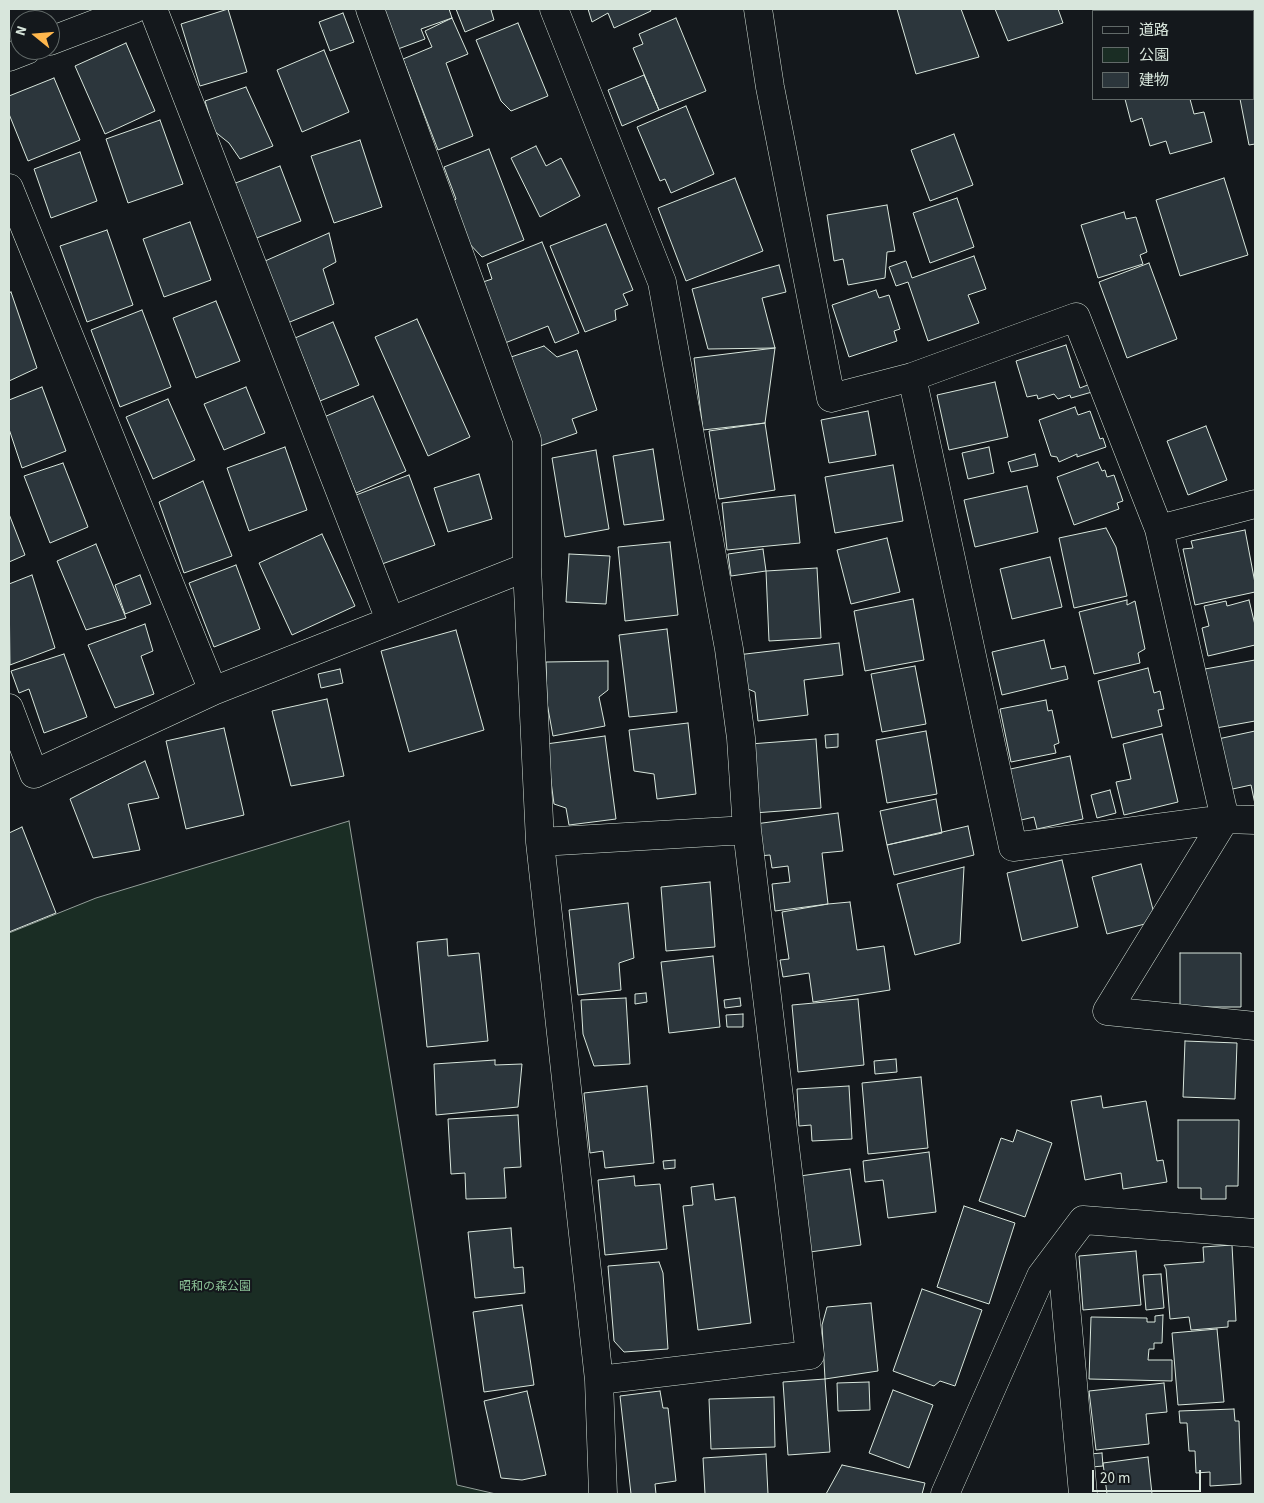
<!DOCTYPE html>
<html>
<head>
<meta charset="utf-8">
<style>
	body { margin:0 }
	#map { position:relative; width:1264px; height:1503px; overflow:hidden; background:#14181c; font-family:"Source Sans 3","Noto Sans JP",sans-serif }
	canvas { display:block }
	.frame { position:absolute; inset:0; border:10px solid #d8e6dc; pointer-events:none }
	.legend { position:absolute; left:1092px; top:10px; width:162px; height:90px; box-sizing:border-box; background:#14181c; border:1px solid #626a69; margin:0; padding:6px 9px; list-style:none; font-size:15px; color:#d8e6dc }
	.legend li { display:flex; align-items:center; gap:10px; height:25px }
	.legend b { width:25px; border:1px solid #626a69 }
	.north { position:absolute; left:10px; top:10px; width:50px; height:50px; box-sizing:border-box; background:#14181c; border:1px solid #626a69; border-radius:50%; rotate:287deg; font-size:14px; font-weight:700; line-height:20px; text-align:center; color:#d8e6dc }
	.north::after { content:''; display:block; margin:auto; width:18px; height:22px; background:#ffb74d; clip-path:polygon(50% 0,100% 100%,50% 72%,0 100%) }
	.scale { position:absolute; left:1092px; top:1470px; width:109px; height:22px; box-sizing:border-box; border:2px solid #d8e6dc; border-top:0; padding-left:6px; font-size:15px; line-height:18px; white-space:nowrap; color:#d8e6dc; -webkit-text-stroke:4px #14181c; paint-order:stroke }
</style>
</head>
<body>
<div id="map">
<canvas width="1264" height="1503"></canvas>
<div class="frame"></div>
<ul class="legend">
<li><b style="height:6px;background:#14181c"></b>道路</li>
<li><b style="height:14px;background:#1a2d24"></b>公園</li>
<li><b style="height:14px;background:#2c363c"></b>建物</li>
</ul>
<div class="north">N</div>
<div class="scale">20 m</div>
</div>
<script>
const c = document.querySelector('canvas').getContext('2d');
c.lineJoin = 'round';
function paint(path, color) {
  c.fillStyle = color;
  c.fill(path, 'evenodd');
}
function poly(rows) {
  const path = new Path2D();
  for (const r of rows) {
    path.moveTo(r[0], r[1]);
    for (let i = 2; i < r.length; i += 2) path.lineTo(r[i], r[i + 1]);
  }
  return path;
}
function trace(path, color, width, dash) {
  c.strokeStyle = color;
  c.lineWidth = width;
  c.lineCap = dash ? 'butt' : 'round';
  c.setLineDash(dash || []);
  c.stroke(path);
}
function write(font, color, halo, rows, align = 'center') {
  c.font = font + ' "Source Sans 3","Noto Sans JP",sans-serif';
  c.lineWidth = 4;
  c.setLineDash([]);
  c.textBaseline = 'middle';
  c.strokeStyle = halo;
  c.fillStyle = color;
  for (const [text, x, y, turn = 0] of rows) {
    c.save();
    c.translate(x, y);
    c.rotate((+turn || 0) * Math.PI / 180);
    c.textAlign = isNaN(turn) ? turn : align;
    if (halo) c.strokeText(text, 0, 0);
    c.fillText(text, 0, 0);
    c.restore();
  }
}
const green = poly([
	[349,821,457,1485,496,1494,9,1494,9,933,96,898,349,821]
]);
const building = poly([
	[228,9,247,72,200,86,181,24,228,9],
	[383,9,449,9,452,18,421,29,425,39,398,49,383,9],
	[456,9,495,9,491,10,494,20,465,32,456,9],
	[588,9,650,9,651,11,614,28,608,13,592,22,588,9],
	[897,9,961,9,979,57,916,74,897,9],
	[995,9,1058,9,1063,23,1008,41,995,9],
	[1172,9,1216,9,1217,11,1172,11,1172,9],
	[1246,9,1255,9,1255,27,1253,27,1253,11,1247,11,1246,9],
	[343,13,354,42,330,51,319,22,343,13],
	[452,18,468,54,446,63,473,136,438,150,403,59,432,47,425,31,452,18],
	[676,18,706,91,659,110,633,48,643,44,639,34,676,18],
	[518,23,548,96,511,111,501,101,476,40,518,23],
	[126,43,155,111,105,134,75,66,126,43],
	[324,50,349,112,302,132,277,70,324,50],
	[1253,55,1255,55,1255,144,1249,145,1240,99,1253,99,1253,55],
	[644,75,659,110,622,126,608,90,644,75],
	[54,78,80,140,28,161,9,114,9,96,54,78],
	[246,87,273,146,240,159,229,143,214,131,205,101,246,87],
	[1125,99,1190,99,1194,114,1204,112,1212,142,1170,154,1166,141,1150,146,1142,118,1131,122,1125,99],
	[686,106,714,174,671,193,665,179,660,181,637,127,686,106],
	[160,120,183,184,128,203,106,139,160,120],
	[954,134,973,185,930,201,911,150,954,134],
	[360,140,382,207,334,223,311,156,360,140],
	[536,146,546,166,561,158,580,196,540,217,511,158,536,146],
	[489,149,524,240,482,257,464,238,450,205,456,199,444,167,489,149],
	[80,152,97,201,51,218,34,169,80,152],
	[280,166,301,221,254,239,233,184,280,166],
	[735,178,763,251,686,281,658,208,735,178],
	[1224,178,1248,255,1180,276,1156,200,1224,178],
	[957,198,974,247,930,263,913,213,957,198],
	[887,205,895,251,887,252,885,278,848,285,843,259,834,261,827,215,887,205],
	[1124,212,1126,219,1136,217,1147,252,1140,255,1143,264,1098,278,1081,225,1124,212],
	[190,222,211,280,164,297,143,239,190,222],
	[606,224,633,290,623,294,628,305,615,310,616,320,585,332,550,246,606,224],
	[107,230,133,305,87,322,60,246,107,230],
	[329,233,336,262,323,269,334,304,285,324,265,261,329,233],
	[542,242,579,333,555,343,548,326,505,343,480,283,492,279,487,264,542,242],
	[974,256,986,289,968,295,979,323,928,341,908,282,896,286,889,267,906,261,912,278,974,256],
	[1149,263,1177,339,1127,358,1099,282,1149,263],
	[779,265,786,292,762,298,775,348,708,349,692,289,779,265],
	[876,290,879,298,889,295,900,329,894,331,897,341,849,357,832,305,876,290],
	[11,292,37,368,9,381,9,293,11,292],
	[216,301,240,361,196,378,173,318,216,301],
	[142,310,171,387,120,407,91,330,142,310],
	[417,319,470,437,428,456,375,337,417,319],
	[333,322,359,385,320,401,295,338,333,322],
	[1066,345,1080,388,1090,384,1092,392,1071,398,1070,395,1058,399,1054,394,1038,399,1037,395,1027,397,1016,361,1066,345],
	[544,346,557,357,577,350,597,410,572,419,577,433,540,446,511,357,544,346],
	[775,348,765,423,703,430,694,358,775,348],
	[995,382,1008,437,949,450,937,395,995,382],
	[42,387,66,451,22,468,9,429,9,400,42,387],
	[246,387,265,433,224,450,204,404,246,387],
	[373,396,406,471,356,493,324,417,373,396],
	[168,399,195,460,153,479,126,417,168,399],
	[1075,407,1078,415,1090,411,1100,439,1103,438,1106,447,1077,457,1077,454,1059,462,1057,457,1051,456,1039,420,1075,407],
	[868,411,876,455,829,463,821,420,868,411],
	[765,423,775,490,719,499,709,431,765,423],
	[1206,426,1227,480,1188,495,1167,441,1206,426],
	[285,447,307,510,249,531,227,468,285,447],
	[989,447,994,473,968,479,962,453,989,447],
	[653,449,664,520,624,525,613,456,653,449],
	[596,450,609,529,565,537,552,458,596,450],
	[1035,454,1038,466,1011,472,1008,462,1035,454],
	[1098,462,1102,471,1105,470,1107,477,1114,475,1123,501,1117,503,1119,509,1074,525,1057,477,1098,462],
	[63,463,88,527,50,543,24,476,63,463],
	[893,465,903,521,835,533,825,477,893,465],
	[479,474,492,519,448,532,434,488,479,474],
	[409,475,435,545,382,564,356,495,409,475],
	[203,481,232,556,184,573,159,502,203,481],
	[1027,486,1038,532,975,547,964,500,1027,486],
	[795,495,800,543,727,550,722,503,795,495],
	[9,514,25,555,9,562,9,514],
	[1106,528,1116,547,1127,596,1074,608,1059,538,1106,528],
	[1245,530,1255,583,1255,592,1195,605,1183,549,1193,548,1191,541,1245,530],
	[322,534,355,606,292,635,259,563,322,534],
	[887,538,900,592,851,604,837,550,887,538],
	[670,542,678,615,625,621,618,547,670,542],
	[96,544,126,618,86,630,57,561,96,544],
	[763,549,766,571,731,576,728,554,763,549],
	[569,554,610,556,606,604,566,602,569,554],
	[1050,557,1062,607,1012,619,1000,569,1050,557],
	[236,565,260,629,214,647,189,583,236,565],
	[817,568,821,638,769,641,766,571,817,568],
	[32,575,55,648,10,665,9,584,32,575],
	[140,575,151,604,125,614,115,585,140,575],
	[913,599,924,660,865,671,854,611,913,599],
	[1127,600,1127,605,1135,601,1145,649,1138,653,1140,663,1094,674,1079,612,1127,600],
	[1249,600,1255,625,1255,648,1255,645,1208,656,1202,628,1209,626,1204,606,1226,601,1227,606,1249,600],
	[145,624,153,651,141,656,154,694,115,708,88,645,145,624],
	[667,629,677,712,629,717,619,635,667,629],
	[456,630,484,730,409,752,381,651,456,630],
	[1044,640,1051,669,1065,666,1068,679,1002,695,992,652,1044,640],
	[839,643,843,675,804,680,808,715,758,721,755,692,741,686,737,655,839,643],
	[64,654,87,717,44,733,29,689,19,693,11,671,64,654],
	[1255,660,1255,721,1216,728,1205,669,1255,660],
	[608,661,608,690,599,697,605,726,553,736,547,703,546,662,608,661],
	[915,666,926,724,882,732,871,674,915,666],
	[1148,668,1154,693,1160,691,1164,709,1158,710,1162,726,1112,738,1098,681,1148,668],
	[340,669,343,683,321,688,318,674,340,669],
	[327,699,344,776,291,786,272,711,327,699],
	[1046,700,1048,711,1052,710,1059,743,1054,745,1056,753,1011,762,1000,709,1046,700],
	[688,723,696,794,657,799,654,774,634,771,629,730,688,723],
	[224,728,244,815,186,829,166,741,224,728],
	[926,731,937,794,887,803,876,740,926,731],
	[1255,731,1255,804,1251,785,1228,790,1218,739,1255,731],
	[838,734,838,747,826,748,825,735,838,734],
	[1162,734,1178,802,1124,815,1116,782,1131,779,1123,744,1162,734],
	[605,736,616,819,569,825,566,808,554,804,546,744,605,736],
	[816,739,821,808,754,813,750,744,816,739],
	[1070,756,1083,819,1037,829,1034,817,1017,821,1006,770,1070,756],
	[145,761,159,798,128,804,140,850,93,858,70,799,145,761],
	[1110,790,1116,813,1097,818,1091,795,1110,790],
	[936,799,942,833,887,845,880,811,936,799],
	[838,813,843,851,822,853,828,904,775,911,772,884,790,882,788,866,772,868,770,855,759,856,755,824,838,813],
	[968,826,974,855,894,875,887,845,968,826],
	[22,827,56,913,9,932,9,833,22,827],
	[1062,860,1078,927,1022,941,1007,873,1062,860],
	[1141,864,1156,921,1107,934,1092,877,1141,864],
	[964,867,960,943,915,955,897,884,964,867],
	[710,882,715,947,666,951,661,887,710,882],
	[850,902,857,950,884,946,890,990,813,1002,809,973,783,977,780,960,789,959,782,912,828,904,850,902],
	[628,903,634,958,619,963,621,990,578,995,569,910,628,903],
	[447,939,448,956,479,953,488,1041,427,1047,417,942,447,939],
	[1180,953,1241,953,1241,1007,1180,1007,1180,953],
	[713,956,720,1027,669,1033,661,962,713,956],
	[646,993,647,1002,635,1004,635,994,646,993],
	[626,998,630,1064,594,1066,583,1034,581,1000,626,998],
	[740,998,741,1006,725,1008,724,1000,740,998],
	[858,999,864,1065,798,1072,792,1005,858,999],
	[743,1014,743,1027,727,1027,726,1015,743,1014],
	[1185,1041,1237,1043,1235,1099,1183,1097,1185,1041],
	[896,1059,897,1072,875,1074,874,1061,896,1059],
	[495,1060,495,1065,522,1064,518,1107,436,1115,434,1064,495,1060],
	[921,1077,928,1148,868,1154,862,1083,921,1077],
	[647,1086,654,1163,605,1168,603,1151,590,1153,584,1093,647,1086],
	[849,1086,852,1139,812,1141,811,1125,799,1126,797,1089,849,1086],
	[1101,1096,1103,1108,1146,1101,1157,1161,1163,1160,1167,1182,1123,1189,1121,1173,1085,1180,1071,1101,1101,1096],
	[518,1115,521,1167,504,1168,506,1198,466,1199,465,1173,451,1174,448,1119,518,1115],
	[1178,1120,1239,1120,1238,1186,1226,1186,1226,1199,1201,1199,1201,1188,1178,1188,1178,1120],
	[1017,1130,1052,1143,1025,1217,979,1201,1001,1138,1013,1142,1017,1130],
	[929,1152,936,1212,888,1218,883,1180,865,1182,863,1161,929,1152],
	[675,1160,675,1168,664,1169,663,1161,675,1160],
	[850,1169,861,1245,810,1252,800,1176,850,1169],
	[634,1176,635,1186,660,1184,667,1249,605,1255,598,1180,634,1176],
	[713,1184,715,1200,735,1197,751,1323,698,1330,683,1206,693,1205,691,1187,713,1184],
	[964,1206,1015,1223,989,1304,937,1287,964,1206],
	[511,1228,514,1268,523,1267,525,1293,475,1298,468,1232,511,1228],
	[1232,1245,1236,1321,1228,1321,1228,1327,1191,1330,1189,1317,1170,1319,1166,1269,1164,1265,1204,1262,1203,1247,1232,1245],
	[1136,1251,1141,1305,1083,1310,1079,1256,1136,1251],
	[659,1262,663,1273,668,1349,624,1352,614,1341,608,1266,659,1262],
	[1161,1274,1164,1308,1146,1310,1143,1275,1161,1274],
	[922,1289,982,1310,955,1386,940,1381,934,1386,893,1371,922,1289],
	[871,1303,878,1371,825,1379,822,1325,827,1307,871,1303],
	[522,1305,534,1385,484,1392,473,1312,522,1305],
	[1163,1315,1162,1343,1154,1343,1154,1349,1149,1349,1148,1360,1172,1360,1172,1381,1089,1379,1091,1317,1147,1318,1147,1322,1155,1322,1155,1316,1163,1315],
	[1217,1329,1224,1402,1178,1405,1172,1333,1217,1329],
	[825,1379,830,1452,788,1455,783,1382,825,1379],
	[869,1382,870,1410,838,1411,837,1383,869,1382],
	[1164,1383,1167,1412,1146,1414,1149,1444,1096,1450,1089,1391,1164,1383],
	[893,1390,933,1405,909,1468,869,1453,893,1390],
	[527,1391,546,1475,522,1480,501,1478,484,1401,527,1391],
	[660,1391,663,1408,668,1408,676,1481,655,1484,656,1494,631,1494,620,1396,660,1391],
	[774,1397,775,1447,711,1449,709,1399,774,1397],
	[1234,1409,1235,1421,1239,1421,1241,1484,1210,1486,1210,1472,1196,1473,1195,1451,1189,1451,1187,1423,1180,1423,1179,1411,1234,1409],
	[1102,1453,1103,1466,1092,1467,1090,1454,1102,1453],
	[766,1454,768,1494,705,1494,703,1458,766,1454],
	[1148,1457,1152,1494,1107,1494,1103,1463,1148,1457],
	[842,1465,925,1483,922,1494,826,1494,842,1465]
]);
const street = poly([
	[153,9,390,620],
	[370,9,527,440,527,567,540,842,599,1380,810,1355,747,830,741,738,729,649,662,282,554,9],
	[758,9,770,87,831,398,912,377,1076,317,1159,529,1255,504],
	[50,41,134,9],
	[9,57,27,50],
	[9,188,213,691],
	[912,377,1013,847,1225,819,1255,820],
	[1159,529,1225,819,1107,1011,1255,1026],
	[9,708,34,774,213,691,527,567],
	[540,842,747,830],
	[1061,1251,1083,1494],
	[599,1380,603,1494],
	[945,1494,1041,1276,1083,1220,1255,1233]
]);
const parkNames = [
	["昭和の森公園",215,1287]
];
paint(green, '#1a2d24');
trace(green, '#939e99', 1);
paint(building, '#2c363c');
trace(building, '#d8e6dc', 1);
trace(street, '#d8e6dc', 29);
trace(street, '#14181c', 28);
write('12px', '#8ac095', '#14181c', parkNames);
</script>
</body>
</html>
